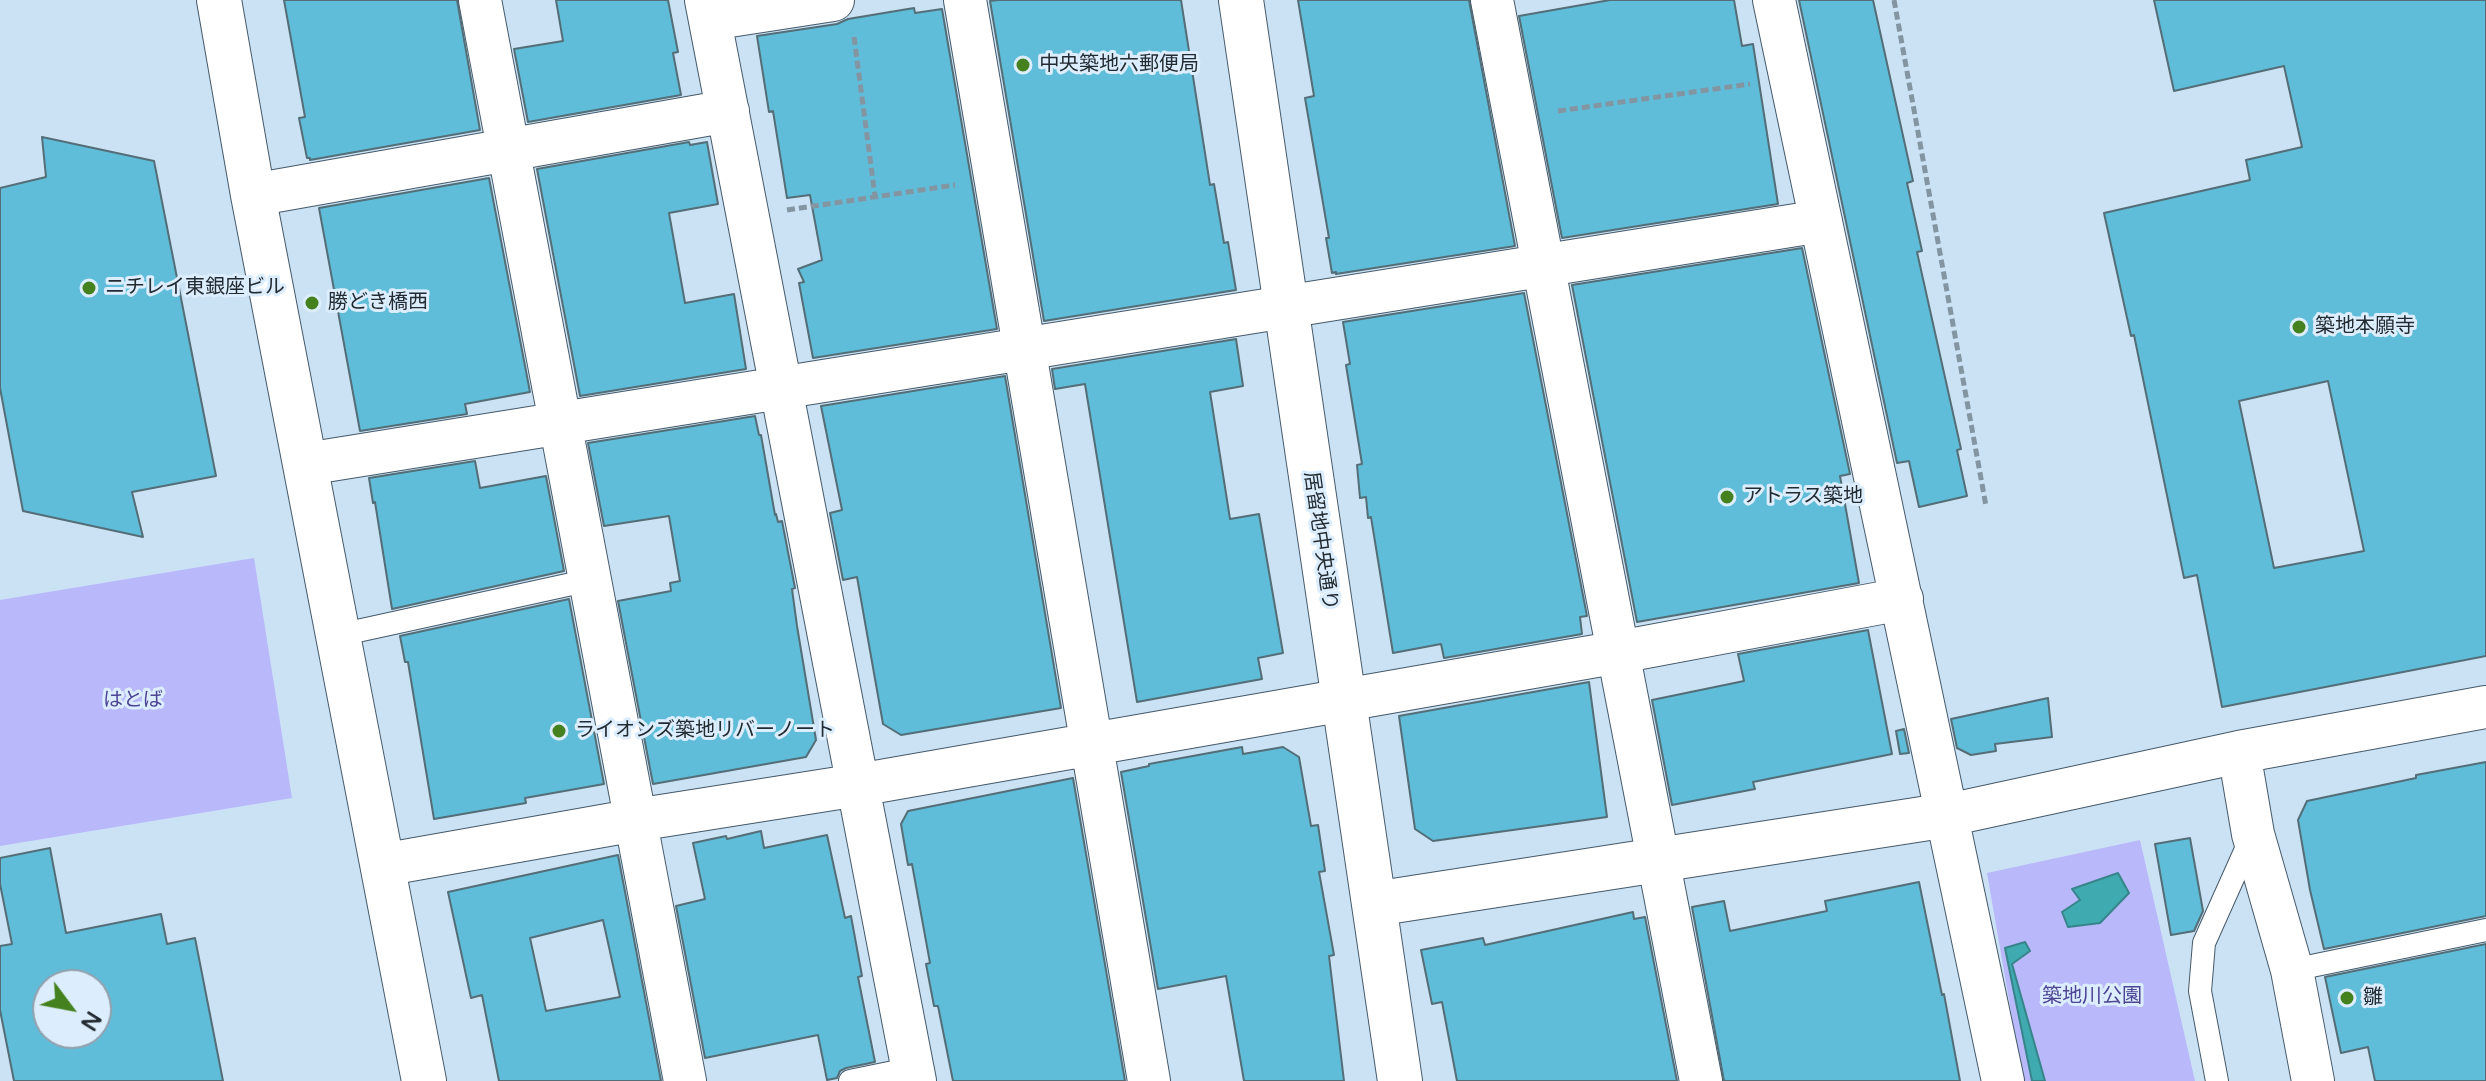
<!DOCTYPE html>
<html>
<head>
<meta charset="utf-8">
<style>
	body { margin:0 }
	#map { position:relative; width:2486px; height:1081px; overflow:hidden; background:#cbe2f4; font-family:"Varela Round",sans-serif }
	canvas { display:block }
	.north { position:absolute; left:32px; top:969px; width:80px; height:80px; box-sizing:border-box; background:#dceefd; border:2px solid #92a0ac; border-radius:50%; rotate:122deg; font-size:22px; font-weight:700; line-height:32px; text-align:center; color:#232b32 }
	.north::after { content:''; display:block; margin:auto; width:28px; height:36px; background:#45811f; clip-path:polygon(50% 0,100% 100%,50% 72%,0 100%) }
</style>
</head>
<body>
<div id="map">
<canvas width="2486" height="1081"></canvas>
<div class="north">N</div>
</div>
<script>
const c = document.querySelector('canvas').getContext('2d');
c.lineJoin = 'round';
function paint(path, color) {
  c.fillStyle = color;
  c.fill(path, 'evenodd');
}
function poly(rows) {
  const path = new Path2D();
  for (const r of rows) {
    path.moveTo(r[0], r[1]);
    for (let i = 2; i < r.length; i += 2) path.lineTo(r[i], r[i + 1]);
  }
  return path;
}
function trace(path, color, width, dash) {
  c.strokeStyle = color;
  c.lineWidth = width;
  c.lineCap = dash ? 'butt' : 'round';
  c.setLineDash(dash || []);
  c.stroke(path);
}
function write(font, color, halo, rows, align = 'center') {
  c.font = font + ' "Varela Round","Noto Sans JP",sans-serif';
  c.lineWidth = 6;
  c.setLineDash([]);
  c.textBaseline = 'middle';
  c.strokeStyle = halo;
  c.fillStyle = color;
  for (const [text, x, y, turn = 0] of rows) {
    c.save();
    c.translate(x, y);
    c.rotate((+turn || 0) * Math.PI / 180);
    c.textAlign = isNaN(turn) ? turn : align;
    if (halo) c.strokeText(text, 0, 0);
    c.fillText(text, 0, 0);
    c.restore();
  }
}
const green = poly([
	[254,558,292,798,0,846,0,600],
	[2140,840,2195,1081,2023,1081,1987,873]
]);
const water = poly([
	[2118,873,2129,893,2100,923,2068,927,2062,912,2080,900,2072,889,2118,873],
	[2025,942,2030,951,2012,964,2045,1081,2032,1081,2005,948,2025,942]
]);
const building = poly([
	[284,0,457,0,480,130,310,160,310,158,307,158,299,118,305,117,284,0],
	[556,0,668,0,678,52,673,53,681,95,528,122,514,49,563,41,556,0],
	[998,0,1181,0,1210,185,1214,184,1224,243,1228,242,1236,290,1044,321,990,1,998,0],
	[1298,0,1469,0,1515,246,1336,274,1336,272,1332,273,1326,238,1329,238,1305,98,1314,96,1298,0],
	[1610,0,1734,0,1742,46,1753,44,1778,204,1562,238,1519,16,1610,0],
	[1799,0,1873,0,1913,181,1907,183,1922,251,1917,252,1961,449,1957,450,1967,496,1919,507,1909,461,1897,463,1799,0],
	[2154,0,2486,0,2486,656,2222,707,2197,575,2184,578,2134,335,2131,336,2104,213,2250,180,2246,160,2302,147,2284,66,2174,91,2154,0],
	[2328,381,2364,551,2274,568,2239,401,2328,381],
	[914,8,915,13,942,9,997,329,813,358,799,283,804,282,798,269,822,260,810,195,787,198,773,111,769,112,757,36,837,24,848,19,914,8],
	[42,137,154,161,216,476,132,492,143,537,23,511,0,388,0,188,46,177,42,137],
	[689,142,690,145,707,142,718,204,669,213,685,303,734,294,746,369,580,396,537,169,689,142],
	[489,178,530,392,465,404,467,414,360,431,319,208,489,178],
	[1802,248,1850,474,1840,476,1859,583,1637,622,1572,285,1802,248],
	[1524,293,1587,616,1580,617,1582,634,1444,658,1441,644,1393,653,1371,517,1368,518,1366,497,1360,498,1357,465,1362,464,1346,365,1350,364,1343,322,1524,293],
	[1236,339,1243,386,1210,392,1230,519,1259,514,1283,653,1258,658,1262,679,1137,702,1085,384,1055,389,1052,369,1236,339],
	[1005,376,1061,708,901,735,883,724,857,577,843,580,830,513,842,510,821,406,1005,376],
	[755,416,759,435,761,435,775,515,776,514,778,522,782,521,795,588,792,589,797,626,816,740,806,757,653,784,618,601,671,591,670,583,680,581,669,516,604,526,588,443,755,416],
	[475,461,480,488,546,476,564,571,392,609,375,502,373,503,369,478,475,461],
	[569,599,604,784,525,798,526,803,434,819,408,662,405,662,400,636,569,599],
	[1868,630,1892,754,1753,782,1755,789,1672,805,1652,700,1744,681,1738,654,1868,630],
	[1589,682,1607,817,1433,841,1415,829,1399,716,1589,682],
	[2048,698,2052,737,1995,744,1996,751,1971,755,1957,748,1951,719,2048,698],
	[1904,729,1909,753,1900,754,1896,731,1904,729],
	[1242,747,1243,754,1283,747,1299,757,1311,826,1318,825,1325,871,1319,872,1334,955,1329,956,1344,1081,1244,1081,1226,976,1158,989,1121,772,1149,766,1149,764,1242,747],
	[2486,762,2486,916,2324,949,2310,890,2298,820,2307,801,2416,778,2416,775,2486,762],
	[1073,778,1125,1081,953,1081,938,1006,934,1006,926,964,930,963,912,864,908,865,901,824,908,811,1073,778],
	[761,831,764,848,827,835,845,918,851,916,862,976,858,977,875,1062,846,1068,840,1071,837,1078,827,1080,818,1035,705,1058,676,906,705,899,693,843,726,836,727,839,761,831],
	[2190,838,2203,911,2194,931,2171,935,2155,844,2190,838],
	[50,848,66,933,161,914,167,944,195,938,223,1081,14,1081,0,1010,0,946,12,944,0,884,0,858,50,848],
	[48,985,96,985,96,1033,48,1033,48,985],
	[618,855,661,1081,499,1081,482,995,471,998,448,892,618,855],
	[603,920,620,997,546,1011,530,938,603,920],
	[1919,882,1942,995,1944,994,1960,1081,1724,1081,1692,907,1724,901,1730,931,1827,911,1825,901,1919,882],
	[1633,912,1634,919,1645,917,1677,1081,1457,1081,1442,1002,1432,1004,1421,950,1483,938,1485,945,1633,912],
	[2486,944,2486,1081,2375,1081,2368,1047,2341,1053,2325,977,2486,944]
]);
const path = poly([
	[1894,0,1986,506],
	[854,37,875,196],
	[1558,111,1750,84],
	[787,210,955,185]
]);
const lane = poly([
	[339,635,590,580],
	[2292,970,2486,930],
	[850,1081,913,1068],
	[2217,1081,2200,991,2204,943,2251,838]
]);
const street = poly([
	[480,0,685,1081],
	[706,0,915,1081],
	[965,0,1149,1081],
	[1492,0,1701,1081],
	[1774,0,2003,1081],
	[710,19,833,0],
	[253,195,728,111],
	[306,464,1821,221],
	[2239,752,2253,834,2292,970,2313,1081],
	[1948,815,2239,752,2486,707],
	[382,865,636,820,858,785,1619,652,1902,599]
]);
const secondary = poly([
	[219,0,253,195,424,1081],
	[1241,0,1400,1081],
	[1374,904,1948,815]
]);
const markers = [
	[1023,65,8,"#45811f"],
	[89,288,8,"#45811f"],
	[312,303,8,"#45811f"],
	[2299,327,8,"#45811f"],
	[1727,497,8,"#45811f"],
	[559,731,8,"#45811f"],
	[2347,998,8,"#45811f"]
];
const poiNames = [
	["中央築地六郵便局",1039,65],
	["ニチレイ東銀座ビル",105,288],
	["勝どき橋西",328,303],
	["築地本願寺",2315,327],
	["アトラス築地",1743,497],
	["ライオンズ築地リバーノート",575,731],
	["雛",2363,998]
];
const streetNames = [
	["居留地中央通り",1320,541,82]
];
const parkNames = [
	["はとば",133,701],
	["築地川公園",2092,997]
];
paint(green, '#b8b8fb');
paint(water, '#3fabb1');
trace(water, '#37858b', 2);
paint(building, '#60bdda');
trace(building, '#536e77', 2);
trace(lane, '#455969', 24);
trace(street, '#455969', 44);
trace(secondary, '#455969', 46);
trace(path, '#8495a2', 5, [8, 4]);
trace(lane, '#fff', 22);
trace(street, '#fff', 42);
trace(secondary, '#fff', 44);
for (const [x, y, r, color] of markers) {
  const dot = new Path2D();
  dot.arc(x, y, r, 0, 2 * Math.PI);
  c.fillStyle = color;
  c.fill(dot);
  trace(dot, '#dceefd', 3);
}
write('20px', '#232b32', '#dceefd', poiNames, 'left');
write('20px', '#232b32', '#dceefd', streetNames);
write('20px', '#4d4596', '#dceefd', parkNames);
</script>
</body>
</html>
